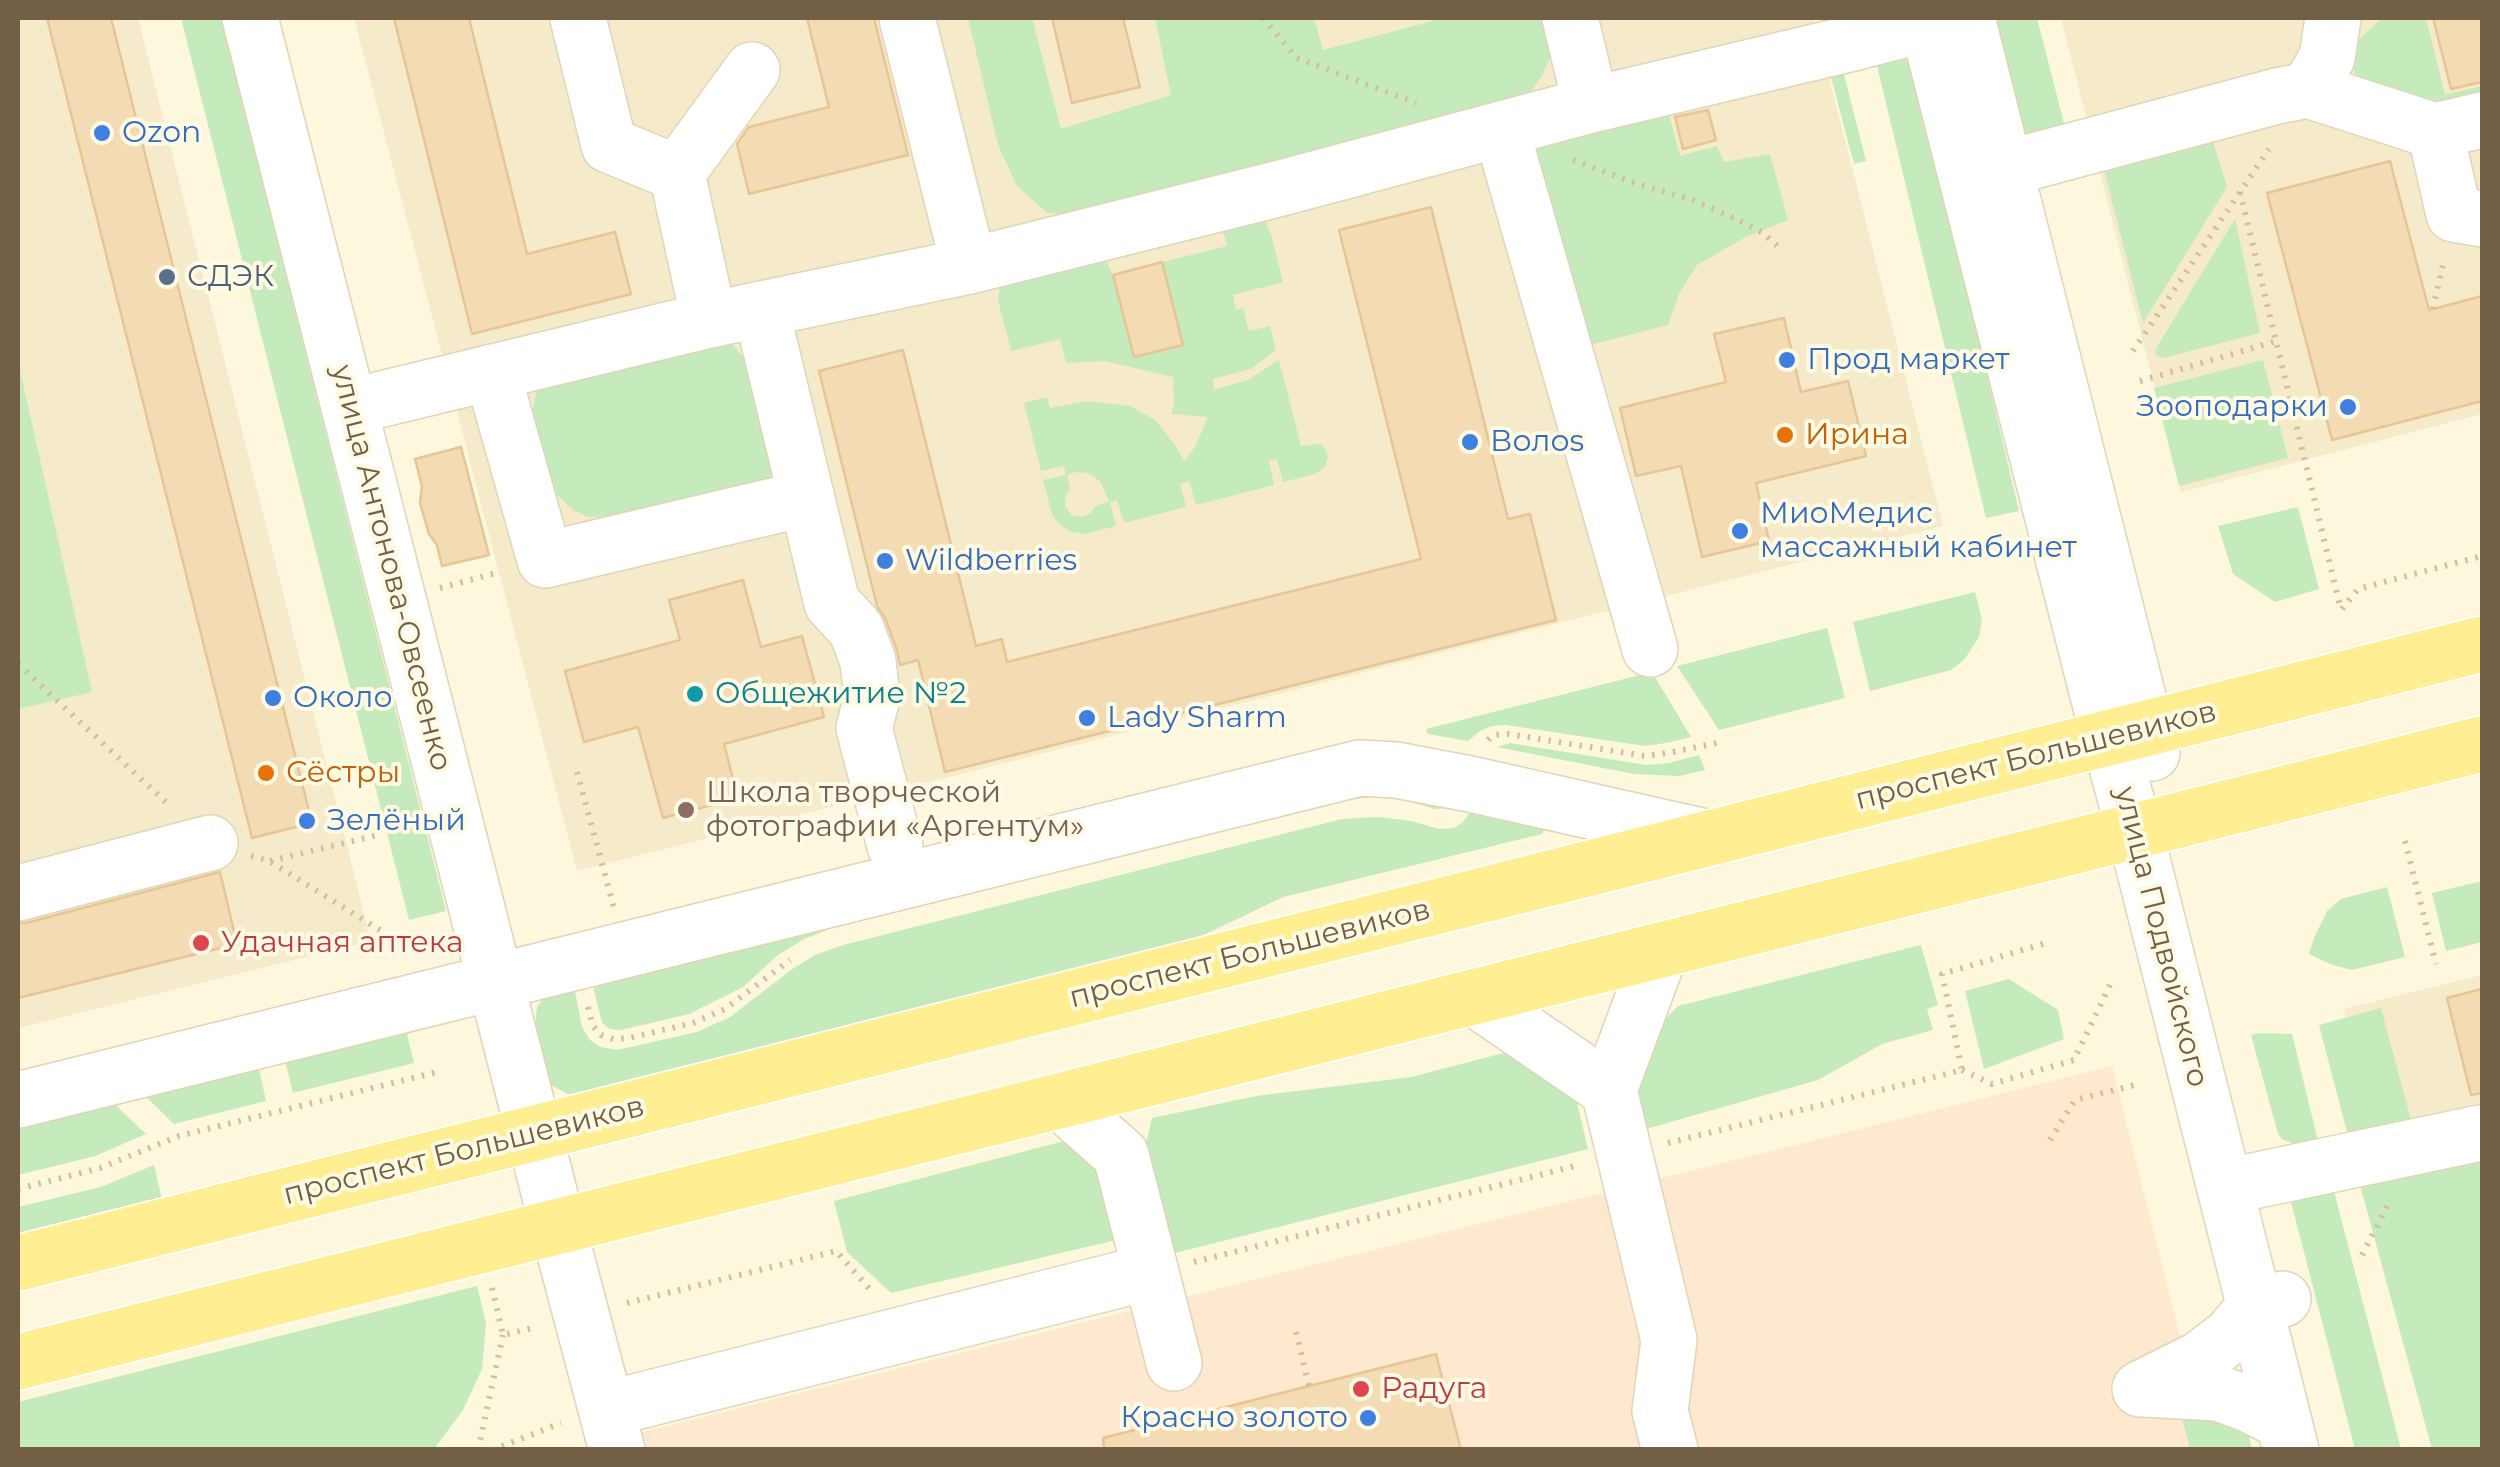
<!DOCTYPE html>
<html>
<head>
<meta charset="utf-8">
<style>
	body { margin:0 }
	#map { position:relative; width:2500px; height:1467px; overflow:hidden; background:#fdf7dd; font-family:Montserrat,sans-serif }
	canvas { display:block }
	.frame { position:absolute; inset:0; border:20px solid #735f45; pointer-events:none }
</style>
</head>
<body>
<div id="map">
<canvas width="2500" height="1467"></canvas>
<div class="frame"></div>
</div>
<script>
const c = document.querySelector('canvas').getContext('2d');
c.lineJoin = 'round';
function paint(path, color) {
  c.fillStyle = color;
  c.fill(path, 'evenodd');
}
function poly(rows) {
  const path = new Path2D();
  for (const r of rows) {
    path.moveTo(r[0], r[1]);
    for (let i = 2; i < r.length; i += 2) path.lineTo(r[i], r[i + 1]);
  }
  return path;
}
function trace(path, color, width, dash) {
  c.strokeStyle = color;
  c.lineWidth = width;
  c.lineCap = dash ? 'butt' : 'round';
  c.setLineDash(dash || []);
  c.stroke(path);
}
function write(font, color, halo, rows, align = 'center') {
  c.font = font + ' Montserrat,sans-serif';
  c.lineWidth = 8;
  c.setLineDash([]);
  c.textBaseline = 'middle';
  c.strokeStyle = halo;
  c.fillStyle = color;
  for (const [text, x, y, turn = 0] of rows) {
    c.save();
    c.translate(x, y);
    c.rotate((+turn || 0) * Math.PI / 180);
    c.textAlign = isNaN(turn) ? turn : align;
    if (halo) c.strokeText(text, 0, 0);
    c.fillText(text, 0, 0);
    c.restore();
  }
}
const residential = poly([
	[18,18,138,18,371,941,18,1028],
	[354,18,1814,18,1943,526,577,871],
	[2061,18,2482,18,2482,414,2181,492],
	[2482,975,2482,1449,2452,1449,2344,1009]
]);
const commercial = poly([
	[2112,1066,2208,1449,626,1450,624,1437]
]);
const green = poly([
	[181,18,221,18,446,911,409,920],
	[968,18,1032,18,1061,129,1171,95,1155,18,1314,18,1323,50,1444,18,1545,18,1549,36,1550,57,1543,74,1529,95,1080,215,1047,213,1017,186,998,145],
	[1991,18,2037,18,2067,135,2046,141,2020,133],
	[2382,18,2426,18,2445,95,2482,86,2482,114,2361,97,2349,49],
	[1912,58,2019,511,1986,518,1877,66],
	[1841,63,1866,161,1854,164,1828,66],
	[1667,107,1680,156,1717,146,1724,162,1770,154,1788,220,1744,238,1697,265,1679,294,1668,325,1574,349,1527,143],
	[2213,142,2227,187,2143,323,2104,170],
	[1219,212,1264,219,1271,234,1283,282,1233,295,1236,310,1243,308,1249,331,1270,326,1276,350,1251,369,1213,379,1214,390,1248,380,1279,360,1301,446,1320,444,1325,449,1328,457,1325,467,1315,474,1283,482,1277,459,1269,460,1274,485,1196,505,1189,481,1180,484,1186,507,1124,523,1117,500,1110,502,1116,526,1085,534,1072,532,1059,524,1052,514,1043,480,1066,475,1064,466,1041,471,1024,403,1047,397,1050,408,1087,401,1130,406,1155,420,1175,445,1184,461,1195,447,1208,417,1171,414,1174,405,1173,377,1105,361,1066,363,1060,339,1011,351,998,300,1000,284,1093,252,1106,261,1113,275,1134,357,1183,344,1162,262,1227,246],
	[1076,472,1088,473,1100,481,1109,501,1095,506,1091,513,1083,517,1072,515,1065,507,1065,497,1070,488,1067,475],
	[2235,219,2260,333,2163,358,2157,356,2155,351,2158,345],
	[700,337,733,345,757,374,776,468,763,486,659,515,588,517,573,510,548,486,532,415,536,393,546,376],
	[2263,360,2288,458,2179,486,2154,388],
	[18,361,92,692,18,709],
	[2298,507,2319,589,2275,602,2233,574,2218,526],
	[1975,592,1982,620,1979,637,1964,660,1951,670,1870,691,1853,622],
	[1827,628,1845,698,1719,730,1677,666],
	[1652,672,1691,737,1666,743,1645,746,1506,725,1492,726,1480,731,1468,741,1428,734,1426,729],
	[1510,743,1646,765,1669,763,1699,755,1705,770,1679,776,1634,774,1497,747],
	[1374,789,1447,808,1435,809,1404,800,1375,797,1344,800,835,927,804,939,778,955,743,987,689,1014,621,1030,610,1029,602,1023,592,982],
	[1474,807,1545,828,1542,834,1283,897,1183,945,573,1097,549,1084,535,1025,537,1007,545,996,574,986,582,1027,590,1040,601,1047,617,1050,697,1032,730,1017,791,970,815,955,843,945,1342,819,1378,817,1411,821,1439,829,1454,828,1463,822],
	[2482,881,2482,942,2446,951,2432,893],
	[2387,887,2405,957,2352,970,2330,964,2309,954,2314,938,2327,911,2341,899],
	[1921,945,1938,1005,1927,1009,1933,1030,1882,1044,1818,1080,1646,1129,1635,1080,1657,1027,1678,1006],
	[2009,979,2058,1010,2064,1039,1984,1069,1965,991],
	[2381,1008,2412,1124,2349,1140,2319,1025],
	[406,1030,414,1063,293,1093,285,1060],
	[2259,1033,2292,1034,2318,1141,2294,1144,2282,1139,2278,1134,2251,1035],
	[1519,1049,1575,1094,1588,1149,1171,1254,1148,1163,1147,1140,1152,1118,1256,1096,1411,1077],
	[258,1065,266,1101,174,1124,143,1094],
	[112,1102,146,1134,95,1156,18,1175,18,1126],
	[1072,1139,1094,1161,1116,1240,891,1293,847,1252,834,1201],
	[2475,1144,2482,1174,2482,1449,2432,1449,2357,1174],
	[154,1165,163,1204,18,1241,18,1207,101,1187],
	[2330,1176,2401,1449,2355,1449,2290,1198],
	[477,1286,486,1323,482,1369,463,1410,434,1449,18,1449,18,1402],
	[2178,1402,2245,1420,2252,1449,2190,1449]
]);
const building = poly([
	[47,18,111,18,312,823,252,838,47,18],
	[394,18,469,18,527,254,615,232,631,294,472,334,394,18],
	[807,18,874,18,908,155,749,194,737,144,749,127,829,107,807,18],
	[1052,18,1123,18,1140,87,1072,103,1052,18],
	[2433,18,2482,18,2482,82,2451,89,2433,18],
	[1708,110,1716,140,1683,149,1675,117,1708,110],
	[2390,161,2429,310,2482,296,2482,401,2332,440,2267,193,2390,161],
	[1431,207,1508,519,1530,514,1556,620,945,772,918,660,900,665,897,650,885,618,877,606,819,371,903,350,976,646,1002,639,1007,662,1421,559,1339,230,1431,207],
	[1162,262,1183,345,1134,357,1113,275,1162,262],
	[1784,318,1801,392,1848,381,1866,456,1756,483,1769,541,1702,557,1681,466,1636,476,1620,408,1726,382,1714,334,1784,318],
	[461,447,489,555,442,566,437,545,429,534,420,503,422,486,415,459,461,447],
	[743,580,761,647,802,636,824,717,724,744,738,798,663,818,638,727,584,742,565,671,680,640,669,600,743,580],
	[220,872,237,944,18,998,18,923,26,923,220,872],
	[2482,989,2482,1093,2471,1095,2447,998,2482,989],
	[1436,1354,1461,1450,1104,1450,1103,1438,1436,1354]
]);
const path = poly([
	[1263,18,1297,58,1416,103],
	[1573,160,1635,183,1693,200,1734,218,1763,233,1781,249],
	[2240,192,2341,610],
	[2433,309,2444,260],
	[2133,351,2269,149],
	[2140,381,2277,341],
	[440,588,500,572],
	[2342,609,2358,589,2482,556],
	[18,664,170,806],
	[1488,740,1493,735,1508,734,1645,756,1668,753,1717,743],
	[577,772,614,908],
	[2405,841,2436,964],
	[251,856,269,861,383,932],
	[270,861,378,835],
	[588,1007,593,1026,601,1035,614,1039,629,1038,693,1023,725,1009,790,960],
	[1962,1070,1992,1084,2074,1060,2110,985],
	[2050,1140,2075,1100,2135,1085],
	[1668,1143,1962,1070,1942,974,2046,943],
	[18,1189,100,1168,179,1136,437,1072],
	[2362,1255,2391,1199],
	[1194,1262,1579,1165],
	[492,1288,503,1335,537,1327],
	[627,1303,836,1251,874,1294],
	[1296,1332,1309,1386],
	[478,1450,503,1335],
	[492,1450,561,1423]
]);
const minor = poly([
	[250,18,558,1227,617,1450],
	[578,18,609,145,677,173,709,320],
	[907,18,969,266],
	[1570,18,1591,105],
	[1926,18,2109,738,2135,832,2291,1450],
	[1967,18,2152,753],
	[2308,90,2327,58,2333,18],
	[1501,129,1650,649],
	[2435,131,2454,214,2482,219],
	[677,173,752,70],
	[1970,178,2277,96,2308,90,2435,131,2482,120],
	[761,309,832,603,856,629,868,661,872,698,864,728,895,846],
	[492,372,545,560,807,498],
	[349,407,709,320,969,266,1285,187,1591,105,1853,43,1949,18],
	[18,893,210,843],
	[1661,950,1609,1090,1669,1340,1660,1411,1670,1450],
	[1473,997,1609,1090],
	[18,1100,1360,768,1396,770,1470,784,1710,838],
	[1060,1101,1121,1155,1174,1363],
	[2225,1187,2480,1133],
	[2140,1389,2200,1359,2230,1336,2255,1307,2283,1299],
	[2143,1389,2218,1393,2248,1404,2284,1422],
	[607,1409,1150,1272]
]);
const major = poly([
	[18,1263,2482,644],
	[18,1362,2482,744]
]);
const markers = [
	[102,133,10,"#3f7fe0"],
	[167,277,10,"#5c6f8a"],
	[1787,360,10,"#3f7fe0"],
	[2348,407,10,"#3f7fe0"],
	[1785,435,10,"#e8710a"],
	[1470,442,10,"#3f7fe0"],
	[1740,531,10,"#3f7fe0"],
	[885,561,10,"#3f7fe0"],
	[695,694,10,"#0f9aa8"],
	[273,698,10,"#3f7fe0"],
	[1087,718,10,"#3f7fe0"],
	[266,773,10,"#e8710a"],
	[686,810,10,"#8d6e63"],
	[307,821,10,"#3f7fe0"],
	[201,943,10,"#e0444e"],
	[1361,1389,10,"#e0444e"],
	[1368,1418,10,"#3f7fe0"]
];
const shopNames = [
	["Ozon",122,133],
	["Прод маркет",1807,360],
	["Зооподарки",2328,407,"right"],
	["Волоs",1490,442],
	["МиоМедис",1760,514],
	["массажный кабинет",1760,548],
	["Wildberries",905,561],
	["Около",293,698],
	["Lady Sharm",1107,718],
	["Зелёный",327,821],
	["Красно золото",1348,1418,"right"]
];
const serviceNames = [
	["СДЭК",187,277]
];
const foodNames = [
	["Ирина",1805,435],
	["Сёстры",286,773]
];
const streetNames = [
	["улица Антонова-Овсеенко",391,568,76],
	["проспект Большевиков",2036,756,-14],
	["улица Подвойского",2161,937,76],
	["проспект Большевиков",1250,954,-14],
	["проспект Большевиков",464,1151,-14]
];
const cultureNames = [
	["Общежитие №2",715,694]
];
const educationNames = [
	["Школа творческой",706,793],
	["фотографии «Аргентум»",706,827]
];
const healthNames = [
	["Удачная аптека",221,943],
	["Радуга",1381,1389]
];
paint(residential, '#f5ebcb');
paint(commercial, '#fee8d0');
paint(green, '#c5eabc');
paint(building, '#f3dbb4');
trace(building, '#e7c594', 2.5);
trace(minor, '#e1d4b9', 58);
trace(major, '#fff', 58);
trace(path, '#d7be98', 6, [2.5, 8]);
trace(minor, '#fff', 55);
trace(major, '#ffee92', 55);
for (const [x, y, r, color] of markers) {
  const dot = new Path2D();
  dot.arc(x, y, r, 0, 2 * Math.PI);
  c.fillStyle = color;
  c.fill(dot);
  trace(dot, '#fffae4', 4);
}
write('30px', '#366cbe', '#fffae4', shopNames, 'left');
write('30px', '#4e5e75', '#fffae4', serviceNames, 'left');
write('30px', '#c56008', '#fffae4', foodNames, 'left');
write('30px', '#735f45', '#fffae4', streetNames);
write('30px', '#0d838f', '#fffae4', cultureNames, 'left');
write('30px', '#785e54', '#fffae4', educationNames, 'left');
write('30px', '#be3a42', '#fffae4', healthNames, 'left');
</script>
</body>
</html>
